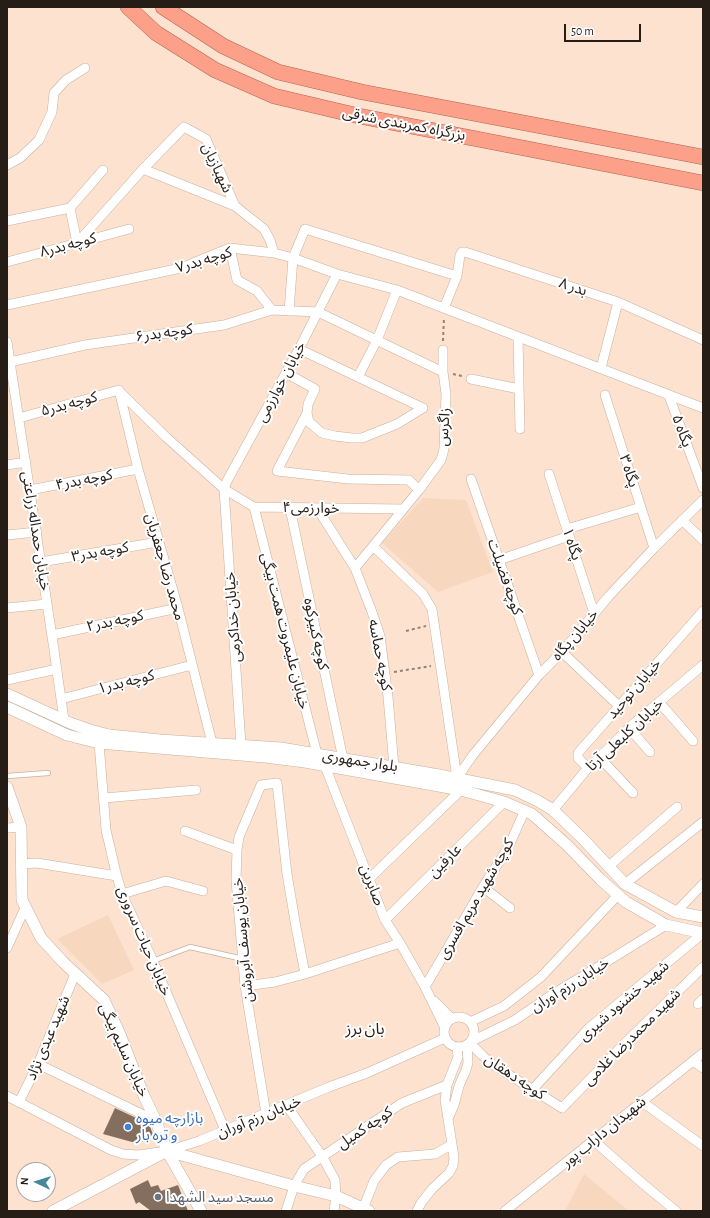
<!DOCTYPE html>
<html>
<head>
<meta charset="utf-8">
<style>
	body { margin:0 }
	#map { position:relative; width:710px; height:1218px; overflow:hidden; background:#fce2cf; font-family:"Alegreya Sans",sans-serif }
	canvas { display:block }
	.frame { position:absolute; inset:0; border:8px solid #271d17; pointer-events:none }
	.north { position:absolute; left:16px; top:1162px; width:40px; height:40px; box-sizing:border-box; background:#fff; border:1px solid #a9a5a2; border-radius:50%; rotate:274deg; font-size:11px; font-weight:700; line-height:16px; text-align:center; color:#271d17 }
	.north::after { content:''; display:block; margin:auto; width:14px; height:18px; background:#468699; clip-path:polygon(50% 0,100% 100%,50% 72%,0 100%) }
	.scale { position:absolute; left:564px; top:24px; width:77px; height:18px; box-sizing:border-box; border:2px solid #271d17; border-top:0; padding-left:5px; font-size:12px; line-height:14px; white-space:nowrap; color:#271d17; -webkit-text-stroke:3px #fff; paint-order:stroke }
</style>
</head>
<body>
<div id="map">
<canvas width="710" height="1218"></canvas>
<div class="frame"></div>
<div class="north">N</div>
<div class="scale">50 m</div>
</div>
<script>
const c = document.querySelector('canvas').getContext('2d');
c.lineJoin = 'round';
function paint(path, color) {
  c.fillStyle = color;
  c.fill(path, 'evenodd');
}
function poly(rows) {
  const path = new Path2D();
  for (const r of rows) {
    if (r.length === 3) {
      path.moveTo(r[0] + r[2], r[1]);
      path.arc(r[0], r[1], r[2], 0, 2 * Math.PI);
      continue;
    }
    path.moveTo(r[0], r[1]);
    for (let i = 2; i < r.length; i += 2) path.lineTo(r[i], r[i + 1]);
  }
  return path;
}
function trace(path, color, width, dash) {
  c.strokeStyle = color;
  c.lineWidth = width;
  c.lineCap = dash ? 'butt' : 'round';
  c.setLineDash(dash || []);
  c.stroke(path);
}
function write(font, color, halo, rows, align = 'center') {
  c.font = font + ' "Alegreya Sans","Noto Sans Arabic",sans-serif';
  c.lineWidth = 4;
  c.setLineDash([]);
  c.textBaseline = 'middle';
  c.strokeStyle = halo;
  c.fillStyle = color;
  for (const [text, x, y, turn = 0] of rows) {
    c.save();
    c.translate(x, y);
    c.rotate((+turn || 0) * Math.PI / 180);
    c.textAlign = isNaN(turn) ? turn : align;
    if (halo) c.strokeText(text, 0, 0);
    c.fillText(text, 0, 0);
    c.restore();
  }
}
const built = poly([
	[423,498,466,500,493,572,438,592,382,543],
	[108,915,134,970,102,984,57,939],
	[584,1174,629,1211,565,1211]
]);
const building = poly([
	[115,1108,149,1124,154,1137,146,1141,132,1142,103,1134],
	[148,1180,151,1187,158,1185,161,1191,178,1185,188,1211,151,1211,139,1202,136,1204,130,1189]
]);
const path = poly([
	[443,341,444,317],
	[453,374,462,376],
	[406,631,426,626],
	[394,672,431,666]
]);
const service = poly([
	[7,776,48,773],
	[153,961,190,947,243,959]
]);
const minor = poly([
	[7,165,20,158,39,140,52,112,54,93,66,80,85,68],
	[143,169,235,206,264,229,270,240,274,253],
	[70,208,77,243],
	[7,221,70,208,103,170],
	[77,243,143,169,184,127,206,139,235,206],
	[230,248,237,280,257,291,272,310],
	[7,262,129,229],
	[7,305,181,268,230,248,274,253,293,258,337,274,397,290,703,408],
	[444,308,457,276,460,255,462,252,465,252,618,302,703,340],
	[289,311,293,258,305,229,457,276],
	[518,338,520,429],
	[7,342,53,643,64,720],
	[299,349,423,408],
	[10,362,85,345,224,325,272,310,318,312,443,372],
	[601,368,618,302],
	[286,373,315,389,308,404,307,413,277,471,348,479,409,480,419,490],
	[358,377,377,340,397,290],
	[471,379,519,389],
	[119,390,138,469,178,608,212,743],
	[119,391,166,437,224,489,254,507,403,509],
	[605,395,654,548],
	[669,396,703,488],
	[307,413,309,422,322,433,335,436,352,438,362,438,397,424,423,408],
	[19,418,119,390],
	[7,465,26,462],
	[549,474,594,613],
	[471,479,539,675],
	[30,490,138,469],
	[254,507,317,754],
	[290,508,343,759],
	[317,508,355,568,372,612,380,636,388,697,394,767],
	[682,520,703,540],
	[567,529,641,507],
	[7,535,37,532],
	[373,546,423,594,432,609,457,778],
	[499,560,569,536],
	[41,562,158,542],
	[355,568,419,490,441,460,444,449,446,394,443,372,443,350],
	[7,608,47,604],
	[52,635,178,608],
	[562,652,620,707],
	[7,680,57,669],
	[61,699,192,665],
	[659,702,693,741],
	[629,728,650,752],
	[99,743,106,830,116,873,122,894,153,961,225,1130],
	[241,745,224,489,227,481,299,349,337,274],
	[599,757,633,793],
	[325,766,385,920,400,943,425,987,445,1028],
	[588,768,578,758,578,753,703,611],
	[457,778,473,755,539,675,562,652,609,596,654,548,703,500],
	[104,798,196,790],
	[553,810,588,768,632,725,703,665],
	[7,828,21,827],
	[185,831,237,850],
	[21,864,37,863,117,876],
	[609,866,677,807],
	[369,879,461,790],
	[625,884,703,822],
	[483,887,510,908],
	[122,894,166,881,203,891],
	[676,912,703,884],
	[385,920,504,802],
	[7,948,25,908],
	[245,986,275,982,305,974,400,943],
	[425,987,483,887,508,848,525,810],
	[434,1001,452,1019],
	[698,1004,703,999],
	[459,1032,15],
	[470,1022,504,1006,541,977,617,896],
	[472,1041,515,1020,556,992,616,956,666,925],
	[470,1043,482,1055,492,1064,562,1108,626,1042,703,967],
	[693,1061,703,1068],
	[38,1064,156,1121],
	[532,1090,589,1028,703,933],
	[7,1096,111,1150,123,1154,138,1155,167,1151,199,1141,329,1087,367,1073,445,1038],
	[641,1101,703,1146],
	[19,1102,38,1064,75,974],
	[287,1106,322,1156,335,1180,336,1196,334,1211],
	[266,1114,245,986,236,880,237,850,239,837,261,785,277,783,287,874,296,927,305,974],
	[448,1119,454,1105,459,1086,466,1070,468,1063,467,1045],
	[593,1140,642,1183,676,1211],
	[363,1209,374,1181,386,1165,398,1157,435,1154,451,1145],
	[286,1211,294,1186,304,1169,402,1103,447,1085],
	[417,1211,421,1203,432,1189,449,1173,453,1166,454,1157,445,1100,447,1085,458,1057,457,1047],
	[505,1211,703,1053]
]);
const tertiary = poly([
	[7,694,70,723,90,730,109,735,160,740,281,748,439,775,515,790,538,801,553,810,583,839,625,884,676,912,703,917],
	[7,707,67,735,99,743,265,757,305,762,461,790,504,802,532,814,567,845,601,880,626,902,666,925,703,933],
	[7,787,21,827,22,900,41,938,63,962,104,1000,119,1032,144,1096,156,1121,167,1151,201,1211],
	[167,1151,294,1186,336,1196,369,1211],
	[53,1211,167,1151]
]);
const trunk = poly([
	[128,7,156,33,215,70,274,96,359,116,703,183],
	[163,7,223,46,278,72,362,92,703,157]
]);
const markers = [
	[128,1127,4,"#3f7fe0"],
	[158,1197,4,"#6b7280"]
];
const streetNames = [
	["بزرگراه کمربندی شرقی",404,124,11],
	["شهبازیان",217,168,65],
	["کوچه بدر۸",68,245,-15],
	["کوچه بدر۷",204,260,-17],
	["بدر ۸",573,287,18],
	["کوچه بدر۶",164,333,-8],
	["خیابان خوارزمی",281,382,-62],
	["کوچه بدر۵",69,404,-15],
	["زاگرس",444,427,-86],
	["پگاه ۵",682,431,70],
	["پگاه ۳",629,471,72],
	["کوچه بدر۴",84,480,-11],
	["خوارزمی۴",311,508,1],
	["خیابان حمداله زراعتی",36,531,81],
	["پگاه ۱",572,544,72],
	["کوچه بدر۳",100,552,-10],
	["محمد رضا جعفریان",165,567,74],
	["کوچه فضیلت",505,577,71],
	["خیابان خداکرمی",233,617,-94],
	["کوچه بدر۲",115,621,-12],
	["خیابان علیمروت همت بیگی",285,631,76],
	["کوچه کبیرکوه",316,634,78],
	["خیابان پگاه",575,635,-49],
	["کوچه حماسه",380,655,79],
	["کوچه بدر۱",126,682,-14],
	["خیابان توحید",634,689,-49],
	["خیابان کلبعلی آرتا",625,735,-43],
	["بلوار جمهوری",360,761,9],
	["عارفین",445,861,-45],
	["صابرین",372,885,69],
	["کوچه شهید مریم افسری",476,899,-60],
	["خیابان یوسف آبروشن",243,940,-95],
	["خیابان حیات سروری",144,941,67],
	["خیابان رزم آوران",570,985,-32],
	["شهید خشنود شیری",624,1001,-41],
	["شهید محمدرضا غلامی",632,1037,-45],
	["شهید عبدی نژاد",48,1038,-67],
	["خیابان سلیم بیگی",124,1050,66],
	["کوچه دهقان",515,1077,34],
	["خیابان رزم آوران",259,1117,-22],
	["کوچه کمیل",365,1128,-34],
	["شهیدان داراب پور",604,1132,-39]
];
const shopNames = [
	["بازارچه میوه",136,1118],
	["و تره بار",136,1135]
];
const worshipNames = [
	["مسجد سید الشهدا",166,1197]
];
const neighbourhoodNames = [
	["بان برز",365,1029]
];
paint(built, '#f8d7bf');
paint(building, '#846e5d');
trace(service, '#c9b09e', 6);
trace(minor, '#c9b09e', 10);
trace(tertiary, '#c9b09e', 12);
trace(trunk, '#b1634f', 16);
trace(path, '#958376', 2, [3, 3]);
trace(service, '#fff', 4.5);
trace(minor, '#fff', 9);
trace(tertiary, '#fff', 11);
trace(trunk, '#fca08a', 15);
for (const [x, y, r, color] of markers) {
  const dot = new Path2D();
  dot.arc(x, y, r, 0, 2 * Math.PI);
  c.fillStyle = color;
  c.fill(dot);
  trace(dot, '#fff', 1.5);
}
write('15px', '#271d17', '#fff', streetNames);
write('15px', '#366cbe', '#fff', shopNames, 'left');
write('15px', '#5b616d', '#fff', worshipNames, 'left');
write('16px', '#271d17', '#fff', neighbourhoodNames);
</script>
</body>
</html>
